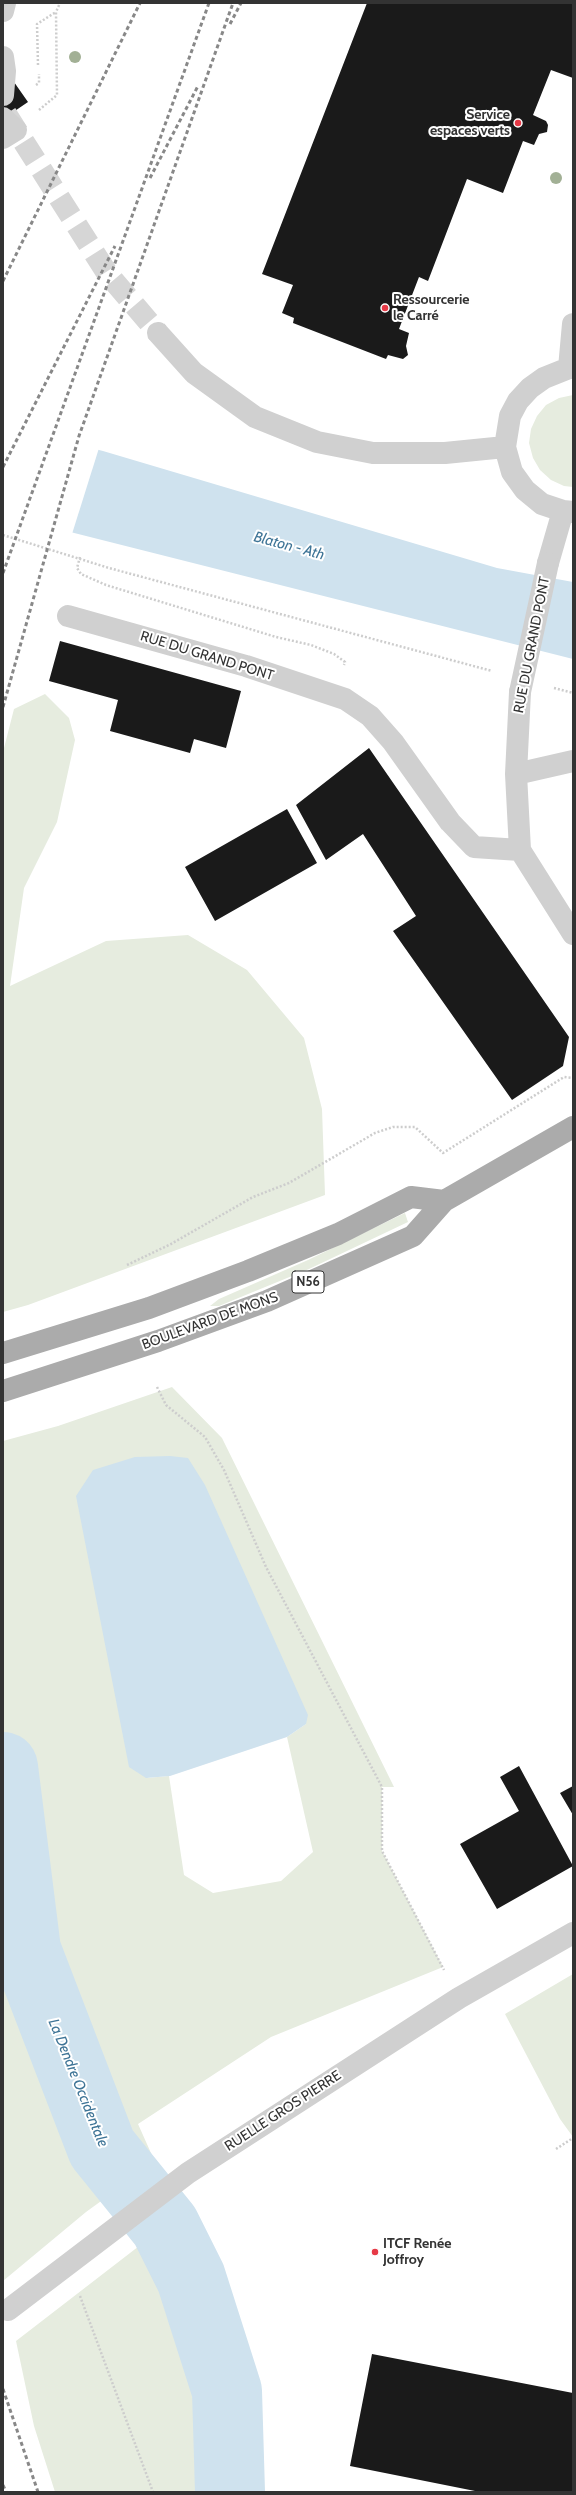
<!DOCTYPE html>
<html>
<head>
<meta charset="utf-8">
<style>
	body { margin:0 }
	#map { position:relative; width:576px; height:2495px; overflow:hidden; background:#fff; font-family:Cabin,sans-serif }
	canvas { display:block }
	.frame { position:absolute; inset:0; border:4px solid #333; pointer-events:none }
</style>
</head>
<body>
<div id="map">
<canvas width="576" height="2495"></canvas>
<div class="frame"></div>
</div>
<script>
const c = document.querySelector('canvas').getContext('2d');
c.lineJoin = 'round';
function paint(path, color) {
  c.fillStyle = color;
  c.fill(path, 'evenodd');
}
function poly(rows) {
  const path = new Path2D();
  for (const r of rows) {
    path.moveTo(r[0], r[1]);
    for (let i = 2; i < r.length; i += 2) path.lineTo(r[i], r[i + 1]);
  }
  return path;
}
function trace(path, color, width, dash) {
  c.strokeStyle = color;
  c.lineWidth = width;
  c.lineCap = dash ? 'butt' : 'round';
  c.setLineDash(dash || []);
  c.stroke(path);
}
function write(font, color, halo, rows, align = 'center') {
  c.font = font + ' Cabin,sans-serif';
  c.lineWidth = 4;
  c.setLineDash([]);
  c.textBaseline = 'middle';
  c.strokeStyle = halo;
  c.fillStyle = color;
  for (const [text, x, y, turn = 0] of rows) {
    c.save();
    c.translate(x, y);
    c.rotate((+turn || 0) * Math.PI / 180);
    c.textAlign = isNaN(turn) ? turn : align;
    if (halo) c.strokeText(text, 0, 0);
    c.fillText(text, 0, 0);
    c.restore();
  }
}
const green = poly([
	[573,395,573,487,564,486,551,480,540,470,533,458,529,443,531,429,537,416,546,405,559,398],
	[45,694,69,718,75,740,57,822,24,888,10,986,106,941,188,935,247,970,304,1038,322,1109,325,1195,28,1305,3,1312,3,752,14,709],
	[405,1213,408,1222,309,1269,219,1306,210,1306,219,1299,308,1260],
	[172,1387,222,1438,394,1787,382,1787,382,1851,443,1967,271,2037,138,2124,155,2162,86,2212,3,2281,3,1441,58,1426],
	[306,1724,287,1737,313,1852,281,1881,213,1893,184,1875,169,1776,146,1778],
	[573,1974,573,2137,560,2119,505,2014],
	[165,2226,191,2278,227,2391,230,2492,55,2492,34,2426,16,2341]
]);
const water = poly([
	[3,426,103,451,497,568,573,582,573,659,3,515],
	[170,1456,188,1458,205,1485,308,1715,306,1724,287,1737,170,1776,146,1778,129,1767,76,1496,93,1470,135,1457]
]);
const pier = poly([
	[3,424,99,448,72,534,3,517]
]);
const river = poly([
	[3,1767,26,1950,102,2148,165,2226,191,2278,227,2391,230,2492]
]);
const building = poly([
	[367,3,573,3,573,78,551,70,533,115,546,121,548,125,547,132,539,134,534,145,523,141,503,193,467,179,428,281,419,277,399,329,409,333,406,346,408,355,403,359,388,355,386,359,293,323,294,318,282,313,293,285,262,274],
	[14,82,28,102,3,119,3,90],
	[60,641,241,691,226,748,194,739,190,753,110,731,118,700,49,681],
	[369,748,569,1037,563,1066,512,1100,393,931,416,916,363,834,326,860,296,805],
	[287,809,317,863,215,921,185,867],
	[519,1766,573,1866,497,1909,460,1844,519,1811,500,1777],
	[573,1786,573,1815,560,1793],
	[372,2354,573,2393,573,2492,480,2492,350,2466]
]);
const minorTunnel = poly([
	[6,114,107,273,158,333]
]);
const path = poly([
	[38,65,37,24,56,12],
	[36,85,39,83,39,74],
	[39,110,57,95,56,12,60,3],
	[3,535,109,568,492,671],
	[80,557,77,568,81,574,106,585,276,637,311,645,334,654,345,662,344,665],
	[554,688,573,693],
	[127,1265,171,1244,253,1197,289,1183,375,1133,393,1127,415,1127,443,1153,564,1077,573,1078],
	[157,1387,166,1405,205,1437,224,1470,266,1567,382,1787,382,1851,444,1970],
	[556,2149,573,2138],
	[80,2296,153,2492]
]);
const minor = poly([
	[3,11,5,3],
	[3,57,5,71,3,95],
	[3,118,16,130,3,138],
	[158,333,194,373,255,417,317,442,373,453,445,453,505,447],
	[569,368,573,324],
	[573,368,569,368,544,378,530,388,518,401,510,416,505,447,512,472,525,490,542,504,563,511,573,512],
	[548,563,563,511],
	[68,616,246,666,345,699,370,716,393,742,450,822,474,847,520,850],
	[520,692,516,774,520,850,573,934],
	[516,774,573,761],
	[8,2310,188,2173,459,1998,573,1933]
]);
const major = poly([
	[3,1353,149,1308,248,1271,338,1234,411,1197,444,1201],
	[3,1391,158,1341,267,1301,413,1236,444,1201,573,1127]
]);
const rail = poly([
	[230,24,241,3],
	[150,178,198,86],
	[3,281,140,3],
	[3,467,115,246],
	[3,573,209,3],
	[3,707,79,436,233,3],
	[3,2389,38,2492],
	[3,2485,6,2492]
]);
const minorBridge = poly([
	[520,692,548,563]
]);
const trees = [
	[75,57],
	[556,178]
];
const markers = [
	[518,123,4,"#e63946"],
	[385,308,4,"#e63946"],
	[375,2252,4,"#e63946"]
];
const shields = [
	[308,1282,32]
];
const shieldNames = [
	["N56",308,1282]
];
const poiNames = [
	["Service",510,115,"right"],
	["espaces verts",510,131,"right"],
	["Ressourcerie",393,300],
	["le Carré",393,316],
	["ITCF Renée",383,2244],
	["Joffroy",383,2260]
];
const streetNames = [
	["RUE DU GRAND PONT",532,645,-79],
	["RUE DU GRAND PONT",207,656,17],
	["BOULEVARD DE MONS",210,1321,-20],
	["RUELLE GROS PIERRE",283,2111,-33]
];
const waterNames = [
	["Blaton - Ath",289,546,15],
	["La Dendre Occidentale",78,2083,68]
];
paint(green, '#e6ecdf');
paint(water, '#cfe2ee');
paint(pier, '#fff');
trace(river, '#cfe2ee', 70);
paint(building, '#1a1a1a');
trace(minorTunnel, '#d6d6d6', 22, [22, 11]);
trace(path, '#cdcdcd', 2.5, [2, 2]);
trace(minor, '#d0d0d0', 22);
trace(major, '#ababab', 22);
trace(rail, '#888', 3, [4, 3]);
trace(minorBridge, '#d0d0d0', 22);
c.fillStyle = '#a2b095';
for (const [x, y] of trees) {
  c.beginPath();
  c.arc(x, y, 6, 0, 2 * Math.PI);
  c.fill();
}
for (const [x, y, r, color] of markers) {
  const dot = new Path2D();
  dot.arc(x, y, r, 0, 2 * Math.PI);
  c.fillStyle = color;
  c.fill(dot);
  trace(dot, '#fff', 1.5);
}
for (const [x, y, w] of shields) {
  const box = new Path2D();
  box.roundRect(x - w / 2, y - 11, w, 22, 3);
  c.fillStyle = '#fff';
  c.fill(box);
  trace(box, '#333', 1);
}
write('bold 13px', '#333', null, shieldNames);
write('bold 14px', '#333', '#fff', poiNames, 'left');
write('14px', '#333', '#fff', streetNames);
write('italic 15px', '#3f7597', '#fff', waterNames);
</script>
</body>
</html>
